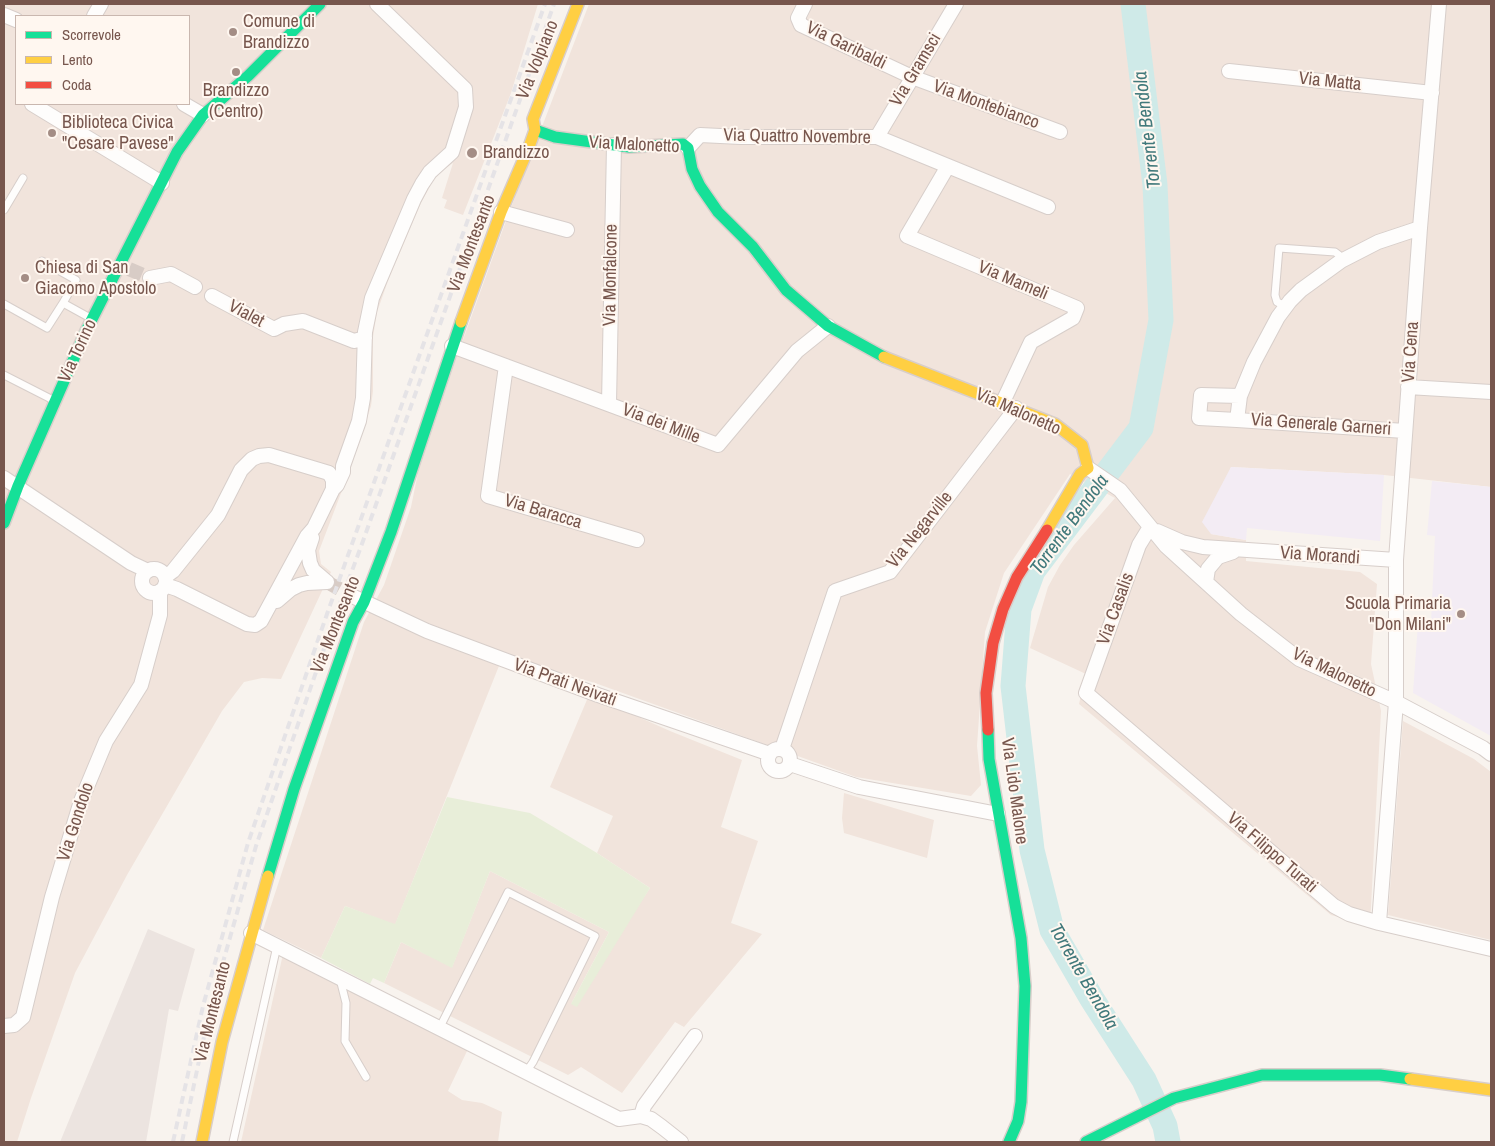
<!DOCTYPE html>
<html>
<head>
<meta charset="utf-8">
<style>
	body { margin:0 }
	#map { position:relative; width:1495px; height:1146px; overflow:hidden; background:#f8f3ee; font-family:"Archivo Narrow",sans-serif }
	canvas { display:block }
	.frame { position:absolute; inset:0; border:5px solid #77564d; pointer-events:none }
	.legend { position:absolute; left:15px; top:15px; width:175px; height:90px; box-sizing:border-box; background:#fff7f0; border:1px solid #c9b7af; margin:0; padding:6px 9px; list-style:none; font-size:15px; color:#77564d }
	.legend li { display:flex; align-items:center; gap:10px; height:25px }
	.legend b { width:25px; border:1px solid #c9b7af }
</style>
</head>
<body>
<div id="map">
<canvas width="1495" height="1146"></canvas>
<div class="frame"></div>
<ul class="legend">
<li><b style="height:6px;background:#16e098"></b>Scorrevole</li>
<li><b style="height:6px;background:#ffcf43"></b>Lento</li>
<li><b style="height:6px;background:#f24e42"></b>Coda</li>
</ul>
</div>
<script>
const c = document.querySelector('canvas').getContext('2d');
c.lineJoin = 'round';
function paint(path, color) {
  c.fillStyle = color;
  c.fill(path, 'evenodd');
}
function poly(rows) {
  const path = new Path2D();
  for (const r of rows) {
    if (r.length === 3) {
      path.moveTo(r[0] + r[2], r[1]);
      path.arc(r[0], r[1], r[2], 0, 2 * Math.PI);
      continue;
    }
    path.moveTo(r[0], r[1]);
    for (let i = 2; i < r.length; i += 2) path.lineTo(r[i], r[i + 1]);
  }
  return path;
}
function trace(path, color, width, dash) {
  c.strokeStyle = color;
  c.lineWidth = width;
  c.lineCap = dash ? 'butt' : 'round';
  c.setLineDash(dash || []);
  c.stroke(path);
}
function write(font, color, halo, rows, align = 'center') {
  c.font = font + ' "Archivo Narrow",sans-serif';
  c.lineWidth = 4;
  c.setLineDash([]);
  c.textBaseline = 'middle';
  c.strokeStyle = halo;
  c.fillStyle = color;
  for (const [text, x, y, turn = 0] of rows) {
    c.save();
    c.translate(x, y);
    c.rotate((+turn || 0) * Math.PI / 180);
    c.textAlign = isNaN(turn) ? turn : align;
    if (halo) c.strokeText(text, 0, 0);
    c.fillText(text, 0, 0);
    c.restore();
  }
}
const residential = poly([
	[4,4,538,4,511,93,463,215,444,208,447,200,442,198,453,163,436,175,421,203,388,281,377,312,373,337,373,391,371,406,351,467,319,551,321,564,331,572,328,578,281,679,262,678,244,682,222,711,127,875,75,973,31,1098,17,1142,4,1142],
	[16,16,189,16,189,104,16,104],
	[589,4,1491,4,1491,487,1384,475,1231,467,1211,534,1246,540,1246,561,1360,572,1377,584,1371,664,1381,711,1370,926,1331,915,1079,704,1086,674,1030,648,1048,587,1060,565,1074,545,1115,498,1070,474,1004,573,985,632,977,746,981,785,971,796,856,777,595,683,503,656,395,925,345,906,321,958,263,930,364,622,384,585,411,507,418,473,456,359,507,218],
	[589,695,670,731,742,760,721,827,758,841,731,923,762,934,684,1027,675,1022,622,1093,581,1067,568,1075,384,983,401,942,452,967,490,871,609,932,571,1004,650,888,597,853,613,816,550,787],
	[1403,721,1474,759,1491,772,1491,940,1388,915],
	[844,793,934,820,927,858,844,833,842,818],
	[283,954,468,1049,448,1091,462,1100,482,1103,502,1112,498,1142,241,1142]
]);
const industrial = poly([
	[148,929,195,949,178,1011,169,1009,146,1142,60,1142]
]);
const education = poly([
	[1231,467,1384,475,1380,541,1247,528,1246,540,1211,534,1202,522],
	[1432,481,1491,487,1491,736,1413,693,1418,623,1431,622,1435,536,1427,535]
]);
const green = poly([
	[447,797,530,813,597,853,650,888,577,1007,571,1004,609,932,490,871,452,968,401,942,384,983,373,978,370,984,321,958,345,906,395,924]
]);
const river = poly([
	[1133,4,1155,185,1161,320,1141,428,1033,571,1019,609,1013,686,1032,850,1052,930,1092,999,1144,1080,1165,1126,1168,1142]
]);
const streetTunnel = poly([
	[129,269,150,278],
	[327,582,352,596]
]);
const lane = poly([
	[4,210,23,178],
	[42,261,76,280,63,303,92,319],
	[4,304,47,328,63,303],
	[1286,306,1277,302,1275,295,1279,248,1335,252,1339,255,1341,261],
	[4,375,55,401],
	[340,979,346,1003,345,1041,366,1077],
	[440,1027,508,892,595,936,533,1062,526,1072],
	[233,1142,277,946]
]);
const street = poly([
	[805,4,798,18,801,25,912,77,1060,132],
	[4,15,16,20],
	[94,16,101,4],
	[1229,71,1432,93],
	[32,104,162,183],
	[184,104,203,115],
	[877,137,956,4],
	[688,148,700,135,741,137,877,137,1048,207],
	[948,166,907,236,1077,308,1073,318,1031,342,1002,404],
	[501,212,567,230],
	[150,278,171,274,195,287],
	[212,296,274,329,284,324,303,321,354,341,365,338],
	[452,346,718,445,797,351,828,326],
	[506,366,488,496,637,540],
	[1408,387,1491,392],
	[1240,396,1201,395,1199,418,1237,420,1240,396,1254,362,1278,317,1290,301,1301,290,1341,261,1378,242,1420,228],
	[609,404,614,145],
	[1237,420,1405,431],
	[1088,468,1120,490,1166,546,1241,614,1299,659,1396,702,1483,748,1491,754],
	[4,478,131,563,148,571],
	[333,489,337,485,343,472,343,466,359,421,363,398,365,332,372,298,414,199,422,184,430,172,452,152,466,107,465,89,377,4],
	[1150,527,1139,545,1086,693,1334,906,1349,914,1379,923,1491,949],
	[1157,531,1182,542,1203,547,1396,560],
	[312,538,308,550,310,563,313,570,327,582],
	[154,581,12],
	[165,577,173,571,218,515,241,470,252,459,259,456,269,455,329,473,333,480,333,489,314,528,307,536,261,621,255,625,247,624,177,589,165,585],
	[1206,582,1208,569,1218,557,1233,552],
	[352,596,427,631,598,695,770,754],
	[277,601,291,589,299,585,307,583,327,582],
	[779,760,11],
	[782,749,835,591,890,572,1016,408],
	[790,764,859,787,998,814],
	[1379,923,1396,702,1396,560,1420,228,1439,4],
	[251,933,619,1119,641,1116,644,1106,695,1036],
	[4,1026,14,1025,23,1017,52,897,81,801,106,741,141,685,160,615,160,591],
	[641,1116,651,1119,662,1127,681,1142]
]);
const fast = poly([
	[535,130,555,137,629,147,683,144,688,148,692,169,700,186,718,212,753,247,786,290,828,326,884,357],
	[4,523,18,486,86,331,177,152,203,115,248,76,320,4],
	[988,730,989,759,1021,938,1025,986,1021,1102,1018,1121,1009,1142],
	[268,876,294,789,353,622,364,602,391,532,461,322],
	[1086,1142,1174,1098,1262,1075,1380,1075,1410,1079]
]);
const slow = poly([
	[461,322,501,212,529,147,535,130,533,119,578,4],
	[884,357,1055,424,1082,445,1088,468,1080,474,1047,530],
	[1410,1079,1491,1090],
	[202,1142,222,1042,268,876]
]);
const jam = poly([
	[988,730,986,693,993,643,1003,609,1017,577,1047,530]
]);
const rail = poly([
	[173,1142,203,1006,248,843,327,614,545,4],
	[182,1142,210,1008,256,846,335,617,363,541,554,4]
]);
const markers = [
	[233,32,5,"#a48d85"],
	[236,72,5,"#a48d85"],
	[52,133,5,"#a48d85"],
	[472,153,6,"#a48d85"],
	[25,278,5,"#a48d85"],
	[1461,614,5,"#a48d85"]
];
const poiNames = [
	["Comune di",243,22],
	["Brandizzo",243,43],
	["Brandizzo",236,91,"center"],
	["(Centro)",236,112,"center"],
	["Biblioteca Civica",62,123],
	["\"Cesare Pavese\"",62,144],
	["Brandizzo",483,153],
	["Chiesa di San",35,268],
	["Giacomo Apostolo",35,289],
	["Scuola Primaria",1451,604,"right"],
	["\"Don Milani\"",1451,625,"right"]
];
const streetNames = [
	["Via Garibaldi",846,46,26],
	["Via Volpiano",538,60,-68],
	["Via Gramsci",916,70,-59],
	["Via Matta",1330,82,6],
	["Via Montebianco",986,105,20],
	["Via Quattro Novembre",797,137,1],
	["Via Malonetto",634,145,3],
	["Via Montesanto",472,244,-69],
	["Via Monfalcone",611,275,-89],
	["Via Mameli",1013,281,23],
	["Vialet",246,314,28],
	["Via Torino",78,351,-65],
	["Via Cena",1411,352,-86],
	["Via Malonetto",1018,412,24],
	["Via dei Mille",661,424,21],
	["Via Generale Garneri",1321,425,4],
	["Via Baracca",543,512,17],
	["Via Negarville",920,530,-51],
	["Via Morandi",1320,556,4],
	["Via Casalis",1116,609,-70],
	["Via Montesanto",336,625,-68],
	["Via Malonetto",1334,673,26],
	["Via Prati Neivati",565,683,20],
	["Via Lido Malone",1014,791,82],
	["Via Gondolo",76,822,-72],
	["Via Filippo Turati",1272,853,41],
	["Via Montesanto",213,1012,-76]
];
const waterNames = [
	["Torrente Bendola",1148,130,-97],
	["Torrente Bendola",1070,525,-54],
	["Torrente Bendola",1083,977,60]
];
paint(residential, '#f1e4dc');
paint(industrial, '#ece4e0');
paint(education, '#f3ecf4');
paint(green, '#e8eed9');
trace(river, '#cfeae8', 25);
trace(streetTunnel, '#d8ccc6', 14, [14, 7]);
trace(lane, '#d7ceca', 9);
trace(street, '#d7ceca', 16);
trace(fast, '#d8ceca', 14);
trace(slow, '#d8ceca', 14);
trace(jam, '#d8ceca', 14);
trace(lane, '#fefdfc', 7);
trace(street, '#fefdfc', 14);
trace(fast, '#16e098', 11);
trace(slow, '#ffcf43', 11);
trace(jam, '#f24e42', 11);
trace(rail, '#e5e3e6', 4, [8, 5]);
for (const [x, y, r, color] of markers) {
  const dot = new Path2D();
  dot.arc(x, y, r, 0, 2 * Math.PI);
  c.fillStyle = color;
  c.fill(dot);
  trace(dot, '#fff7f0', 2);
}
write('18px', '#77564d', '#fff7f0', poiNames, 'left');
write('18px', '#77564d', '#fff7f0', streetNames);
write('italic 19px', '#41797b', '#fff7f0', waterNames);
</script>
</body>
</html>
